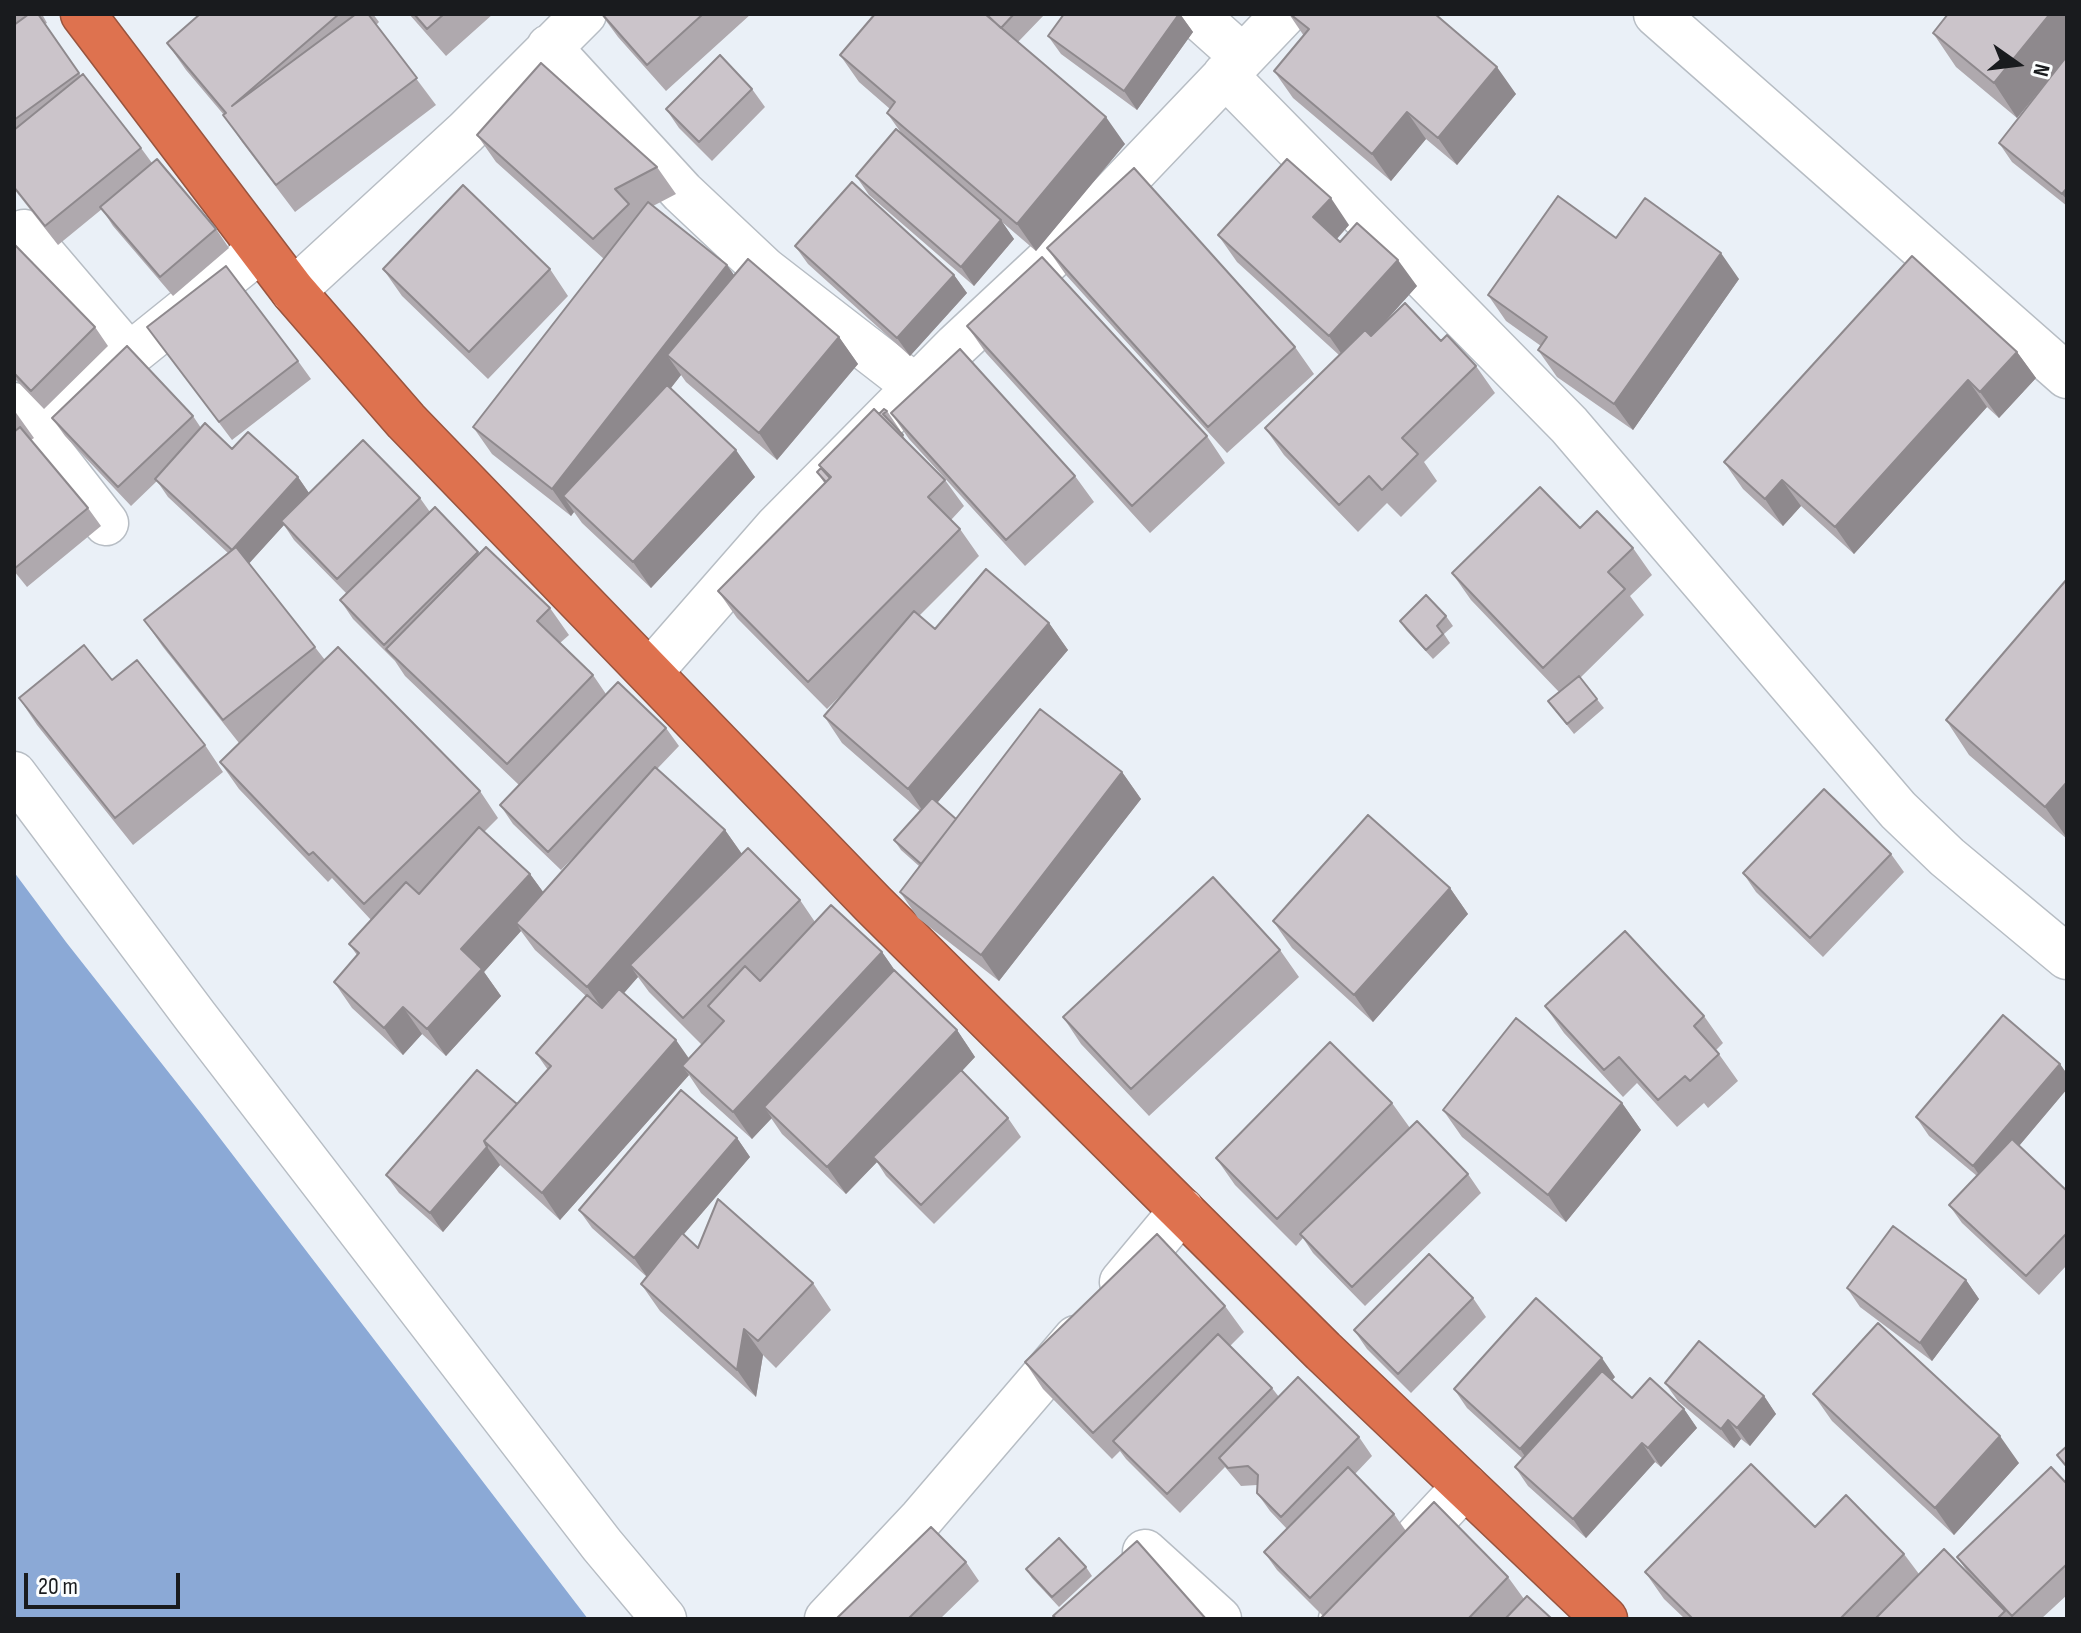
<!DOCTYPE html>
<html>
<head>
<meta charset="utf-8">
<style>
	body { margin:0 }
	#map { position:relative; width:2081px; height:1633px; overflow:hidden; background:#eaf0f7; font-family:"Sofia Sans Condensed",sans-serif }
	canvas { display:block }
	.frame { position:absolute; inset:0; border:16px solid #191b1e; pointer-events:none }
	.north { position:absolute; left:1977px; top:24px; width:80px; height:80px; -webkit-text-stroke:6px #fbfdfe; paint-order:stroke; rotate:104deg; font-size:22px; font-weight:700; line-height:32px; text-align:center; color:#191b1e }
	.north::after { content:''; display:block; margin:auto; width:28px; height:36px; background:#191b1e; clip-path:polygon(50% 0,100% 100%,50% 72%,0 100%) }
	.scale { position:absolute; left:24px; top:1573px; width:156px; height:36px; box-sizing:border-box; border:4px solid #191b1e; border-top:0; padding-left:10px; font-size:24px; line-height:28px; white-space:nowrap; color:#191b1e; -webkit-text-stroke:6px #fbfdfe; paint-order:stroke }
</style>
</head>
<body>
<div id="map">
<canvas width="2081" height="1633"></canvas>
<div class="frame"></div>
<div class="north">N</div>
<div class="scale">20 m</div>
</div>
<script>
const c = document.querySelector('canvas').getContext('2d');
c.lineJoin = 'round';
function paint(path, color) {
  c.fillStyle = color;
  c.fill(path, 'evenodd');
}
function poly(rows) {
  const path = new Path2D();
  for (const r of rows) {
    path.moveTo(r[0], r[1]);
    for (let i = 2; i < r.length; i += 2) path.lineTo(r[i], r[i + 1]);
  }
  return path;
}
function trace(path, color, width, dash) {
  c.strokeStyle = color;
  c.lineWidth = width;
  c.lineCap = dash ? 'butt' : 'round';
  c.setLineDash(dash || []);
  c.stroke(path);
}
const water = poly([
	[14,872,66,942,203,1116,588,1619,14,1619]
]);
const street = poly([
	[1195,14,1243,57],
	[549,47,682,192,765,270,916,387],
	[1225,75,1569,425,1898,810,1947,857,2067,957],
	[24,232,129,355],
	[293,291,466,132,584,14],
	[14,405,106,523],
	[35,431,260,250],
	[651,671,777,527,956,346,1060,249,1284,14],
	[14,774,195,1016,602,1545,664,1619],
	[1122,1282,1182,1210],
	[1145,1552,1219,1619],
	[827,1619,921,1519,1076,1338],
	[1341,1619,1465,1486]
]);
const secondary = poly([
	[1656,14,2067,376]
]);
const highway = poly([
	[83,14,293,291,406,421,873,904,1323,1351,1605,1619]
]);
const wall = poly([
	[14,14,42,14,47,23,45,24,81,76,141,148,152,163,216,229,229,248,173,296,113,226,102,209,58,245,14,189],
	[200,14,373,14,379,22,376,25,436,105,295,212,242,142,224,115,186,70,167,43],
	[409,14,493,14,446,56],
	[601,14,751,14,666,91,618,37],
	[875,14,1045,14,1018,42,1125,144,1036,251,1002,222,1014,239,974,286,869,195,856,176,902,134,887,113,890,109,859,82,840,55],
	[1064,14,1180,14,1193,32,1137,110,1061,54,1048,36],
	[1289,14,1435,14,1516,94,1457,165,1426,139,1391,181,1293,98,1274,71,1304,36],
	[2067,14,2067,206,2012,162,1999,143,2054,73,2017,118,1956,67,1933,33],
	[752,89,765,107,712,161,679,128,666,109],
	[477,135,657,167,676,194,653,206,727,265,734,275,839,337,858,364,777,460,686,382,681,375,671,388,755,477,651,588,582,523,574,512,571,516,492,454,473,427,604,259,496,162],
	[1349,225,1337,239,1340,242,1417,286,1381,326,1441,341,1476,366,1495,393,1424,462,1437,481,1401,517,1387,503,1358,532,1284,455,1265,428,1339,355,1237,262,1218,235],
	[1616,238,1739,279,1633,430,1557,377,1538,350,1541,346,1506,321,1488,295],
	[14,244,95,327,108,346,44,409,14,378],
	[795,246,954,275,967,293,910,356,808,264],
	[1047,248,1295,347,1314,374,1227,453,1066,275],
	[383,269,550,269,568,296,488,379,402,296],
	[967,326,1207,436,1225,463,1150,533,986,353],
	[147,327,298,361,311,379,232,440],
	[2017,352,2036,378,1999,418,1987,407,1854,554,1801,506,1783,526,1743,489,1724,462],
	[14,410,34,438,31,440,88,508,101,526,27,587,14,571],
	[887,411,900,430,899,431,909,444,945,480,964,506,951,520,960,529,979,556,919,616,935,629,1049,623,1068,650,937,803,956,819,1122,772,1141,799,999,981,918,918,900,892,919,866,901,850,894,840,920,811,842,743,824,716,849,687,827,709,737,618,718,591,825,484,817,472,821,468,819,465,879,414],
	[891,413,1075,476,1094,502,1025,566,909,439],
	[193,416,201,428,232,449,298,477,309,493,420,498,430,512,435,507,479,554,550,608,569,635,560,643,593,675,606,694,666,728,679,746,657,769,725,830,742,854,800,900,815,922,882,952,895,971,957,1030,975,1057,962,1071,1008,1118,1021,1137,934,1224,886,1176,877,1162,846,1194,782,1134,771,1118,752,1139,701,1093,689,1075,560,1220,500,1165,443,1232,399,1193,386,1175,517,1104,548,1070,536,1053,586,996,535,950,521,931,484,972,501,996,446,1056,422,1034,403,1055,352,1008,334,982,357,955,349,944,371,920,332,878,328,882,239,789,220,762,239,743,163,647,144,620,228,553,168,497,157,481,131,506,65,436,52,418],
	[284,525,294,540,347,594,340,600,353,619,395,661,405,676,519,785,500,805,513,824,561,870,592,838,543,892,530,874,484,832,498,818,480,791,325,660,249,563],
	[638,977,649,992,702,1045,689,1059,623,993],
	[1580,528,1633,548,1652,575,1630,596,1644,615,1580,678,1604,708,1574,734,1548,701,1559,692,1471,600,1452,573],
	[2067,579,2067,839,1969,755,1946,720],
	[1446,616,1453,626,1444,634,1450,643,1433,659,1406,630,1400,621],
	[112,680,205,745,223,772,133,845,37,725,19,698],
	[1891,854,1904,872,1823,957,1756,892,1743,873],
	[1450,888,1468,914,1373,1022,1292,948,1273,921],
	[1280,950,1299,977,1149,1116,1081,1044,1063,1017],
	[1545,1006,1704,1016,1723,1043,1716,1050,1738,1081,1708,1108,1704,1103,1677,1127,1637,1083,1623,1097,1564,1033],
	[2060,1064,2067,1074,2067,1089,2019,1146,2067,1191,2067,1265,2039,1295,1962,1223,1949,1205,1977,1176,1929,1136,1916,1117],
	[1392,1103,1410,1128,1468,1174,1481,1193,1365,1306,1313,1253,1303,1238,1296,1246,1235,1185,1216,1158],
	[1622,1103,1641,1130,1566,1222,1462,1137,1443,1110],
	[737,1138,750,1157,684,1234,698,1248,813,1283,831,1310,776,1368,763,1355,756,1397,660,1311,641,1284,647,1277,592,1228,579,1210],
	[1966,1280,1979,1299,1932,1361,1860,1307,1847,1288],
	[1473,1298,1486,1317,1411,1393,1367,1349,1354,1330],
	[1225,1306,1244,1332,1230,1346,1272,1388,1279,1397,1359,1437,1372,1456,1355,1474,1394,1514,1406,1531,1508,1577,1524,1599,1552,1619,1320,1619,1323,1616,1277,1570,1264,1552,1287,1529,1270,1511,1257,1493,1257,1485,1241,1486,1225,1467,1180,1513,1126,1459,1120,1451,1112,1459,1043,1389,1025,1362],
	[1615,1377,1612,1380,1632,1398,1684,1409,1697,1428,1661,1467,1655,1462,1586,1538,1528,1486,1515,1467,1523,1459,1467,1408,1454,1389],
	[1665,1383,1764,1396,1776,1414,1750,1446,1741,1439,1734,1448,1678,1401],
	[1813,1394,2019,1463,1954,1535,1832,1421],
	[2067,1484,2067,1595,2041,1619,1685,1619,1664,1599,1645,1572,1815,1527,1904,1554,1919,1574,1971,1577,1957,1557],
	[966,1562,979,1581,940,1619,836,1619],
	[1086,1567,1092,1576,1059,1607,1032,1578,1026,1569]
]);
const shadedWall = poly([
	[1179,14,1180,14,1193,32,1137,110,1124,91],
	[2050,14,2067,14,2067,57,2017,118,1994,83],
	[1497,67,1516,94,1457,165,1438,138],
	[1407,112,1426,139,1391,181,1372,154],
	[1106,117,1125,144,1036,251,1017,224],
	[2067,188,2067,200,2062,194],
	[1331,198,1349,225,1332,244,1313,217],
	[1001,220,1014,239,974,286,961,267],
	[1721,253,1739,279,1633,430,1614,404],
	[1398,260,1417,286,1348,363,1329,336],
	[727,265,746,292,667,355,681,375,576,509,563,496,574,512,571,516,552,489],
	[954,275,967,293,910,356,897,338],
	[839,337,858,364,777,460,759,433],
	[2017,352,2036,378,1999,418,1980,392],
	[1968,380,1987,407,1854,554,1835,527],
	[736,450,755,477,651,588,633,562],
	[298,477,311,496,281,521,284,525,245,568,232,550],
	[1782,480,1801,506,1783,526,1765,499],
	[1049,623,1068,650,926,816,908,789],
	[1122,772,1141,799,999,981,981,955],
	[2067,782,2067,838,2045,807],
	[725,830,744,857,630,965,638,977,606,1014,587,987],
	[530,874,549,900,516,923,521,931,484,972,501,996,446,1056,427,1029,461,949],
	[1450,888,1468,914,1373,1022,1354,995],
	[882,952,901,979,764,1107,772,1118,752,1139,733,1112],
	[403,1007,422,1034,403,1055,384,1028],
	[957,1030,975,1057,877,1161,873,1157,877,1162,846,1194,827,1167],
	[676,1040,695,1067,682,1066,689,1075,560,1220,542,1193],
	[2060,1064,2067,1074,2067,1089,1986,1185,1973,1166],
	[1622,1103,1641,1130,1566,1222,1548,1195],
	[737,1138,750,1157,647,1277,634,1258],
	[487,1147,500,1165,443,1232,430,1213],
	[1966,1280,1979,1299,1932,1361,1920,1343],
	[744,1329,763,1355,756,1397,737,1370],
	[1602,1358,1615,1377,1533,1468,1520,1449],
	[1764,1396,1776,1414,1750,1446,1737,1428],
	[1684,1409,1697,1428,1661,1467,1648,1448],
	[1728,1420,1741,1439,1734,1448,1721,1429],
	[2000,1436,2019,1463,1954,1535,1935,1508],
	[1642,1443,1655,1462,1586,1538,1573,1519]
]);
const building = poly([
	[29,14,38,14,79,73,14,120,14,25,29,14],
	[200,14,339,14,232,106,356,14,368,14,417,78,276,185,223,115,226,113,167,43,200,14],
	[414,14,444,14,427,29,414,14],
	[602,14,703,14,647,65,602,14],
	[875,14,985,14,1106,117,1017,224,887,113,895,102,840,55,875,14],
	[986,14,1014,14,1001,28,986,14],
	[1064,14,1179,14,1124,91,1048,36,1064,14],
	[1290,14,1435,14,1497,67,1438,138,1407,112,1372,154,1274,71,1309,29,1290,14],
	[1948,14,2050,14,1994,83,1933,33,1948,14],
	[720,55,752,89,699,142,666,109,720,55],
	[2067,56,2067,188,2062,194,1999,143,2067,56],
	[541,63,657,167,615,189,629,204,593,239,477,135,541,63],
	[83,74,141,148,45,226,14,187,14,130,83,74],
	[896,129,1001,220,961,267,856,176,896,129],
	[157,159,216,229,160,277,100,207,157,159],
	[1287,159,1331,198,1313,217,1340,242,1357,223,1398,260,1329,336,1218,235,1287,159],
	[1134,168,1295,347,1208,427,1047,248,1134,168],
	[852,182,954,275,897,338,795,246,852,182],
	[463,185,550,269,469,352,383,269,463,185],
	[1558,196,1616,238,1645,198,1721,253,1614,404,1538,350,1547,337,1488,295,1558,196],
	[648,202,727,265,552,489,473,427,648,202],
	[14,244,95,327,31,391,14,373,14,244],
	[1912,256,2017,352,1980,392,1968,380,1835,527,1782,480,1765,499,1724,462,1912,256],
	[1042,257,1207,436,1132,506,967,326,1042,257],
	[748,259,839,337,759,433,667,355,748,259],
	[226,266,298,361,219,422,147,327,226,266],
	[1405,303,1441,341,1447,335,1476,366,1402,438,1418,454,1382,490,1369,476,1339,505,1265,428,1365,330,1371,336,1405,303],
	[127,346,193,416,118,487,52,418,127,346],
	[960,349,1075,476,1006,540,891,413,960,349],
	[667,385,736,450,633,562,563,496,667,385],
	[874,409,945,480,928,497,960,529,808,682,718,591,831,477,819,465,874,409],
	[884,409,887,411,883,414,903,435,902,437,879,414,884,409],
	[205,423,232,449,248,432,298,477,232,550,155,479,205,423],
	[20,427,88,508,14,569,14,432,20,427],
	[363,440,420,498,337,579,281,521,363,440],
	[821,468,830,478,826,482,817,472,821,468],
	[1540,487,1580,528,1597,511,1633,548,1608,572,1625,589,1543,668,1452,573,1540,487],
	[435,507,478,552,384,645,340,600,435,507],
	[236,547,315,647,223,720,144,620,236,547],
	[486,547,550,608,537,621,593,675,507,764,386,649,486,547],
	[986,569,1049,623,908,789,824,716,914,611,935,629,986,569],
	[2067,579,2067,782,2045,807,1946,720,2067,579],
	[1426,595,1446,616,1437,626,1443,634,1426,650,1400,621,1426,595],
	[84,645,112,680,137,660,205,745,115,818,19,698,84,645],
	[338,647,480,791,364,904,313,852,309,855,220,762,338,647],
	[1579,676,1597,699,1567,724,1548,701,1579,676],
	[618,682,666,728,548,852,500,805,618,682],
	[1040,709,1122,772,981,955,900,892,1040,709],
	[655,767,725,830,587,987,516,923,655,767],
	[1824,789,1891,854,1810,938,1743,873,1824,789],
	[932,798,956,819,921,864,894,840,932,798],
	[1368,815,1450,888,1354,995,1273,921,1368,815],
	[479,827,530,874,461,949,482,969,427,1029,403,1007,384,1028,334,982,359,953,349,944,406,882,419,894,479,827],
	[748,848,800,900,683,1018,630,965,748,848],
	[1213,877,1280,950,1131,1089,1063,1017,1213,877],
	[831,905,882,952,733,1112,682,1066,724,1021,708,1006,745,966,760,981,831,905],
	[1625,931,1704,1016,1694,1026,1719,1054,1690,1081,1685,1076,1658,1100,1619,1057,1604,1070,1545,1006,1625,931],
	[894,970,957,1030,827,1167,764,1107,894,970],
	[619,989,676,1040,542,1193,484,1141,551,1066,536,1053,587,995,602,1008,619,989],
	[2003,1015,2060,1064,1973,1166,1916,1117,2003,1015],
	[1516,1018,1622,1103,1548,1195,1443,1110,1516,1018],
	[1330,1042,1392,1103,1277,1219,1216,1158,1330,1042],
	[477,1070,517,1104,484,1141,487,1147,430,1213,386,1175,477,1070],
	[961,1070,1008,1118,921,1205,873,1157,961,1070],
	[681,1090,737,1138,634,1258,579,1210,681,1090],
	[1417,1121,1468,1174,1352,1287,1300,1234,1417,1121],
	[2012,1139,2067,1191,2067,1233,2026,1276,1949,1205,2012,1139],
	[718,1199,813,1283,758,1341,744,1329,737,1370,641,1284,682,1233,698,1248,718,1199],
	[1893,1226,1966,1280,1920,1343,1847,1288,1893,1226],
	[1157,1234,1225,1306,1093,1433,1025,1362,1157,1234],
	[1429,1254,1473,1298,1398,1374,1354,1330,1429,1254],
	[1536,1298,1602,1358,1520,1449,1454,1389,1536,1298],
	[1878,1323,2000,1436,1935,1508,1813,1394,1878,1323],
	[1218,1334,1272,1388,1167,1494,1113,1441,1218,1334],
	[1699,1341,1764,1396,1737,1428,1728,1420,1721,1429,1665,1383,1699,1341],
	[1602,1371,1632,1398,1650,1378,1684,1409,1648,1448,1642,1443,1573,1519,1515,1467,1602,1371],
	[1298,1377,1359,1437,1281,1517,1257,1493,1258,1475,1248,1466,1228,1468,1219,1458,1298,1377],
	[2067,1446,2067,1467,2057,1455,2067,1446],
	[1751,1464,1815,1527,1846,1495,1904,1554,1840,1619,1693,1619,1645,1572,1751,1464],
	[1348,1467,1394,1514,1310,1598,1264,1552,1348,1467],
	[2051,1467,2067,1484,2067,1564,2012,1616,1957,1557,2051,1467],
	[1434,1502,1508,1577,1468,1619,1320,1619,1434,1502],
	[931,1527,966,1562,908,1619,836,1619,931,1527],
	[1059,1538,1086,1567,1052,1597,1026,1569,1059,1538],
	[1137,1541,1206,1619,1057,1619,1053,1616,1137,1541],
	[1944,1549,2005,1611,1997,1619,1875,1619,1944,1549],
	[1527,1596,1552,1619,1505,1619,1527,1596]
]);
paint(water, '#8ba9d6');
trace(street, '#b7bdc4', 47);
trace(secondary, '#b7bdc4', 47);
trace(highway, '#99543e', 47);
trace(street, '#fff', 44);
trace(secondary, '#fff', 44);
trace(highway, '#de724f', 44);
paint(wall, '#afa9ae');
paint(shadedWall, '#8e898d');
paint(building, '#cbc4ca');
trace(building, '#8e898d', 2);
</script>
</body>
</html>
